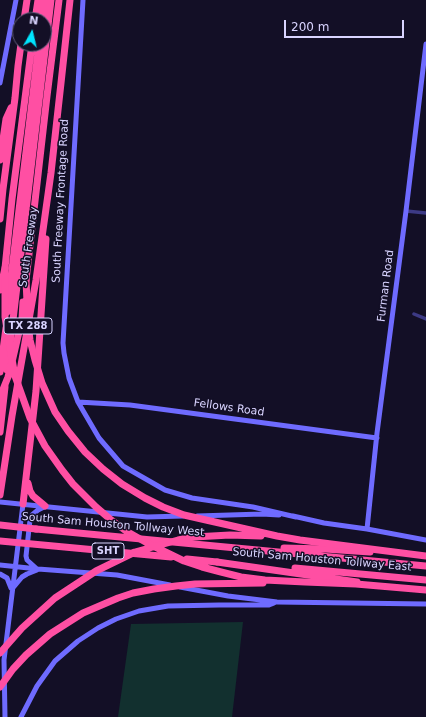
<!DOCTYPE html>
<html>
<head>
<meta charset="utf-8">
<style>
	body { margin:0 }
	#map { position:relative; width:426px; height:717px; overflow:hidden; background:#130f26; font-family:"DejaVu Sans",sans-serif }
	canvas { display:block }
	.north { position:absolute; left:12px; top:12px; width:40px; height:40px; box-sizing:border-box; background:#130f26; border:1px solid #625e7d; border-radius:50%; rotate:8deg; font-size:11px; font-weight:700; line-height:16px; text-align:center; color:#d9d4ff }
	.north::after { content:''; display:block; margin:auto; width:14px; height:18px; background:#00e5ff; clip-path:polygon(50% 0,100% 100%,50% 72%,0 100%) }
	.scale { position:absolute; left:284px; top:20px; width:120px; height:18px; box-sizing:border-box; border:2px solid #d9d4ff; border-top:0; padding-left:5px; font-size:12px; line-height:14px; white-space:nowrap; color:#d9d4ff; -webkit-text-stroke:3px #130f26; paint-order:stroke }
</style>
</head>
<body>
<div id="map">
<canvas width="426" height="717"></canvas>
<div class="north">N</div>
<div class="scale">200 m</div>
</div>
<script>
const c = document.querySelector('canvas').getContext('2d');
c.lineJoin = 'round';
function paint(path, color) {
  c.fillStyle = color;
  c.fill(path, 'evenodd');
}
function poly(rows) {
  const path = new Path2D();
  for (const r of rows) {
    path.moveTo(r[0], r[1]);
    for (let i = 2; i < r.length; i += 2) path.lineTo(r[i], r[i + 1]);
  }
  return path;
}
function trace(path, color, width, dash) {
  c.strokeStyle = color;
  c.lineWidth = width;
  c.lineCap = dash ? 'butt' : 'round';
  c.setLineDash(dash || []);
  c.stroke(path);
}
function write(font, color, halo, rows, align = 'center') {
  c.font = font + ' "DejaVu Sans",sans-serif';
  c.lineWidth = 3;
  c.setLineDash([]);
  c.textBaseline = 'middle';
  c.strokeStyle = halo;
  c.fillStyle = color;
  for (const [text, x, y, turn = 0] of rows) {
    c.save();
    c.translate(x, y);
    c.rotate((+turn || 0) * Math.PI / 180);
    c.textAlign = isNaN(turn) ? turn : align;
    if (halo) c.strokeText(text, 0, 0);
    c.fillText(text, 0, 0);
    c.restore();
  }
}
const green = poly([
	[243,622,232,717,118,717,131,624]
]);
const street = poly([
	[406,211,426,213],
	[414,314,426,319]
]);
const secondary = poly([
	[83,0,63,343,64,353,69,378,78,402,99,438,123,466,165,490,192,498,253,507,296,517],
	[0,83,16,0],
	[78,402,130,405,377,438],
	[0,502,147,517,183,516],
	[197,516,262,514,279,515],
	[293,516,324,523,367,529,426,540],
	[367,529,377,433,406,211,426,44],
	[0,565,38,569,117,575,170,585],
	[37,569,27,560,26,556,30,520,32,515,38,510,44,507],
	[0,574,7,578,11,588],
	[180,587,228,596,277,602,426,604],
	[12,589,22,577,27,574,37,570],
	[5,717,4,660,23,504],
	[21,717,37,686,55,661,78,641,98,628,116,619,139,611,168,606,219,605,269,605,274,603]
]);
const highway = poly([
	[24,20,27,0],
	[35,20,38,0],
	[42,20,44,0],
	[0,160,6,119,11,108],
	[0,219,3,189,15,98,18,66,21,44],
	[26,280,47,96,59,0],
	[0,290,5,268,12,199,32,44],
	[7,312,19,210,39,44],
	[7,370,51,0],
	[0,372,6,328],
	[0,432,5,387],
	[28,483,30,491,33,496,45,506],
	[0,495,12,416,36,280,51,173,61,83,70,0],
	[23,504,36,391,46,239],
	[36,529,426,566],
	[284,548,325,549,370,552],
	[217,562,357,582],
	[295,568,426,580]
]);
const highwayBridge = poly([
	[5,268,5,317,9,342,15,376,30,418,45,446,62,470,73,484,96,507,110,519,126,531,149,544,184,561,202,567,221,572,241,577,265,580,305,582,356,584,426,590],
	[26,280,28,324,30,340,35,360,42,383,55,412,68,431,85,452,103,469,122,484,145,498,163,507,184,515,206,520,277,536,300,540,426,556],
	[0,397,8,377,12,362,22,319,23,302],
	[0,525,36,529],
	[0,541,171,557],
	[187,559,217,562],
	[0,653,22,628,55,598,96,571,135,552,178,540,194,537,230,535,261,536],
	[0,687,13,669,26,655,50,634,83,613,118,598,133,593,154,589,176,586,195,584,263,583]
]);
const shields = [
	[28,326,48],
	[108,551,32]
];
const shieldNames = [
	["TX 288",28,326],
	["SHT",108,551]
];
const streetNames = [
	["South Freeway Frontage Road",61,201,-87],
	["South Freeway",29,247,-82],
	["Furman Road",386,286,-83],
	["Fellows Road",229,408,8],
	["South Sam Houston Tollway West",113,525,5],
	["South Sam Houston Tollway East",322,560,5]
];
paint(green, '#12302f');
trace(street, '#3d3a85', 3.5);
trace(secondary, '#6f6bff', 5);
trace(highway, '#ff4fa3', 7);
trace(highwayBridge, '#ff4fa3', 7);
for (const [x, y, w] of shields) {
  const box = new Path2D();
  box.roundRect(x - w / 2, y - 8, w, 16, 3);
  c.fillStyle = '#130f26';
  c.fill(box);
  trace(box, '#d9d4ff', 1);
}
write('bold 10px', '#d9d4ff', null, shieldNames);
write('11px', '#d9d4ff', '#130f26', streetNames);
</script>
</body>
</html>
